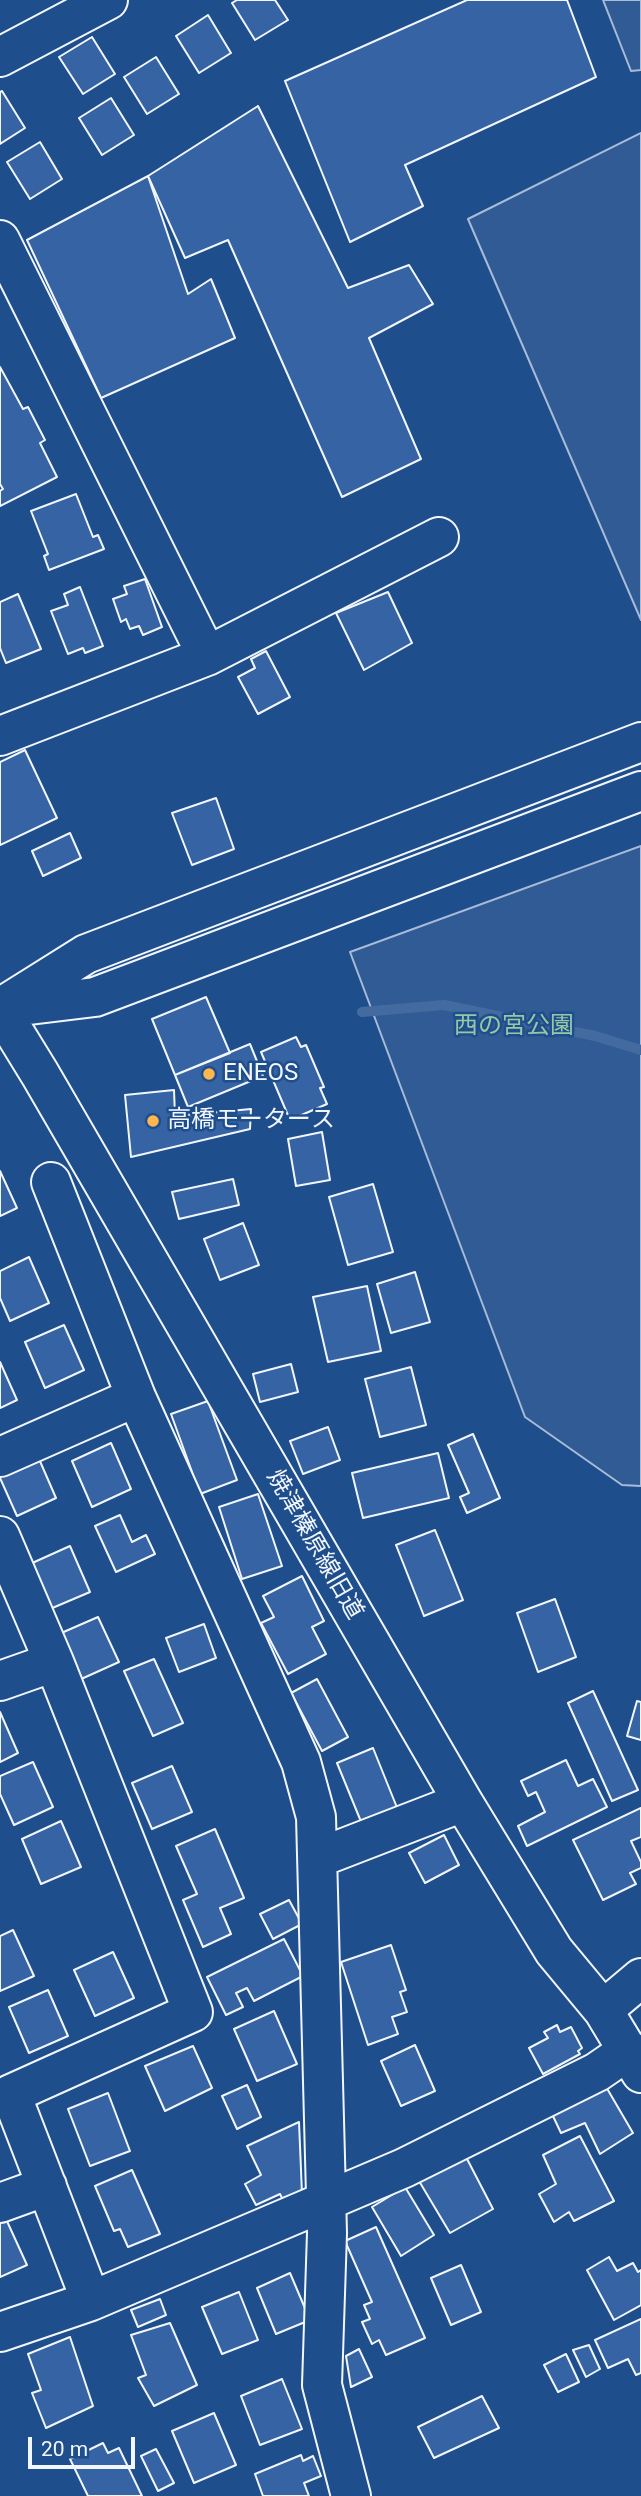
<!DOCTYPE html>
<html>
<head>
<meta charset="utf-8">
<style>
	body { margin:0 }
	#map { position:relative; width:641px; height:2496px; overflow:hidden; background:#1f4e8c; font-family:Roboto,sans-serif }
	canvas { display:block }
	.scale { position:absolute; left:28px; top:2437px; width:107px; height:32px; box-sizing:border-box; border:4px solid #f2f6ff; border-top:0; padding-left:9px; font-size:21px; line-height:24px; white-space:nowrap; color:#f2f6ff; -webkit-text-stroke:5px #1f4e8c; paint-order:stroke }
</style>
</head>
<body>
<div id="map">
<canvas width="641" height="2496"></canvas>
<div class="scale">20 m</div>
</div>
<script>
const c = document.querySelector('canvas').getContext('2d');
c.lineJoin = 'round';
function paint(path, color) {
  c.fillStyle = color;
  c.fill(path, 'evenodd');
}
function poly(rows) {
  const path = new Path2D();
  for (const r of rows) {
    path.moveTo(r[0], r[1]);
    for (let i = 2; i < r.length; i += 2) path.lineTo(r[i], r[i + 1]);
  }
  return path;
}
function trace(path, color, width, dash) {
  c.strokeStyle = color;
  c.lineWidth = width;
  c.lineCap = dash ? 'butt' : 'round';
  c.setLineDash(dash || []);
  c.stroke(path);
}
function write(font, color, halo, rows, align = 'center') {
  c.font = font + ' Roboto,"Noto Sans JP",sans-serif';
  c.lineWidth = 5;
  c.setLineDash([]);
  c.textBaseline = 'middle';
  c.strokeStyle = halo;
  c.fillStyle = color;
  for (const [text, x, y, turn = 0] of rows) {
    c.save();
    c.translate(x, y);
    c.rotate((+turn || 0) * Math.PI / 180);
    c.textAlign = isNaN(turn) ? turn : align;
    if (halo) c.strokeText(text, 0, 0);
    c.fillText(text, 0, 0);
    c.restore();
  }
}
const built = poly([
	[603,0,641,0,641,70,631,71,603,0],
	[641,133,641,620,468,219,641,133],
	[641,846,641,1486,622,1485,525,1417,350,952,641,846]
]);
const stream = poly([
	[362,1012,444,1005,595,1036,641,1050]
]);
const building = poly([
	[237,0,275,0,288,20,255,40,232,3,237,0],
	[467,0,567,0,596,77,405,165,423,206,350,242,285,81,467,0],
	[208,15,231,53,199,73,176,36,208,15],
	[92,37,115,74,83,94,59,57,92,37],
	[156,57,179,94,147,114,124,77,156,57],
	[2,91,25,128,0,144,0,92,2,91],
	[111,98,134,135,102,155,79,118,111,98],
	[258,106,348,288,409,265,433,304,369,338,421,459,342,497,228,240,185,258,148,176,258,106],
	[40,142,62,179,30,199,7,162,40,142],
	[148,176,188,294,211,279,235,338,101,398,27,240,148,176],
	[0,367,23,409,28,407,45,440,40,443,57,477,0,506,0,491,3,489,0,484,0,367],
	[76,494,93,537,98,535,104,549,49,570,44,556,48,554,31,511,76,494],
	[145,579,162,627,143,635,139,626,130,629,126,619,121,622,113,599,127,594,124,586,145,579],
	[80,587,103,646,85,653,83,648,68,654,51,611,68,605,64,594,80,587],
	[388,592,412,643,364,670,336,613,388,592],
	[18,594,41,649,6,663,0,648,0,602,18,594],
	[266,651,290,697,258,714,238,677,255,668,251,659,266,651],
	[25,750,57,818,0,845,0,762,25,750],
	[216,798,234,849,192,865,172,813,216,798],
	[70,833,81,858,43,876,32,851,70,833],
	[206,997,230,1053,175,1075,152,1019,206,997],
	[296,1037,301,1047,306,1045,324,1087,320,1088,327,1104,290,1120,261,1052,296,1037],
	[250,1044,263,1076,188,1107,175,1075,250,1044],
	[174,1090,175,1116,251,1109,250,1129,131,1157,125,1095,174,1090],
	[322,1132,330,1180,296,1186,288,1139,322,1132],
	[0,1171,17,1208,0,1216,0,1171],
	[233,1179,239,1205,179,1219,172,1192,233,1179],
	[373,1184,393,1252,348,1265,329,1197,373,1184],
	[243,1223,259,1265,220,1280,204,1239,243,1223],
	[29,1257,49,1303,10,1321,0,1298,0,1271,29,1257],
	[415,1272,430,1322,391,1333,377,1284,415,1272],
	[367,1286,381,1351,328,1362,313,1297,367,1286],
	[64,1325,84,1370,45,1388,25,1342,64,1325],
	[0,1362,17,1400,0,1408,0,1362],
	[291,1364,298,1392,260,1402,253,1374,291,1364],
	[411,1367,426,1425,380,1437,365,1379,411,1367],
	[208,1401,237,1480,200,1494,171,1414,208,1401],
	[328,1427,340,1460,303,1474,290,1441,328,1427],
	[473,1434,500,1498,467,1513,460,1497,469,1493,448,1445,473,1434],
	[111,1443,131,1489,92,1507,72,1461,111,1443],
	[36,1452,56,1498,17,1516,0,1478,0,1469,36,1452],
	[438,1453,449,1498,363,1518,352,1473,438,1453],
	[258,1494,282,1566,242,1579,219,1507,258,1494],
	[120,1515,132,1542,146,1535,155,1554,116,1572,95,1526,120,1515],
	[435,1530,463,1600,424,1616,396,1545,435,1530],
	[70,1546,90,1592,50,1609,30,1564,70,1546],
	[302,1576,324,1621,312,1627,326,1654,288,1674,261,1623,274,1617,263,1596,302,1576],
	[555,1599,576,1657,538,1672,517,1613,555,1599],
	[98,1617,119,1662,79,1680,59,1634,98,1617],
	[204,1624,216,1658,179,1672,166,1638,204,1624],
	[154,1659,183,1723,153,1736,124,1671,154,1659],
	[317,1679,348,1737,322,1751,291,1693,317,1679],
	[593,1691,638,1790,612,1801,568,1703,593,1691],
	[637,1701,641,1702,641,1740,627,1736,637,1701],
	[0,1712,18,1753,0,1762,0,1712],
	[373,1748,398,1810,362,1824,337,1763,373,1748],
	[566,1760,578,1786,593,1779,607,1807,527,1846,518,1826,545,1812,536,1792,528,1796,521,1781,566,1760],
	[33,1762,53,1807,14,1825,0,1794,0,1776,33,1762],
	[172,1766,192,1812,152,1829,132,1783,172,1766],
	[641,1808,641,1837,631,1841,641,1862,641,1868,630,1873,636,1884,603,1900,573,1840,641,1808],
	[61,1821,81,1867,41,1884,22,1839,61,1821],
	[215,1829,244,1898,220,1908,231,1934,203,1947,183,1900,197,1894,176,1846,215,1829],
	[444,1835,459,1865,425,1883,409,1853,444,1835],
	[289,1900,302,1924,273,1939,260,1914,289,1900],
	[13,1930,34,1976,0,1991,0,1936,13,1930],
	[284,1939,303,1976,254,2001,247,1988,236,1993,243,2007,226,2015,207,1977,284,1939],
	[391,1945,406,1990,400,1992,407,2012,392,2017,398,2034,368,2045,341,1962,391,1945],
	[113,1952,134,1998,95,2016,74,1970,113,1952],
	[48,1990,68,2036,29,2053,9,2007,48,1990],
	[274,2011,297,2064,257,2081,234,2029,274,2011],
	[557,2025,560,2032,571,2027,582,2048,578,2051,580,2054,543,2074,529,2048,548,2038,544,2032,557,2025],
	[415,2045,435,2091,401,2106,381,2061,415,2045],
	[193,2046,212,2088,165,2111,145,2066,193,2046],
	[247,2085,261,2117,237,2129,222,2096,247,2085],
	[605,2085,633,2133,600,2154,585,2123,561,2133,552,2114,605,2085],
	[108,2093,130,2151,90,2166,68,2109,108,2093],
	[299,2122,302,2194,283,2200,280,2194,256,2205,245,2184,261,2175,247,2146,299,2122],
	[580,2136,614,2201,574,2221,569,2212,554,2222,539,2194,556,2184,543,2155,580,2136],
	[465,2155,493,2209,450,2233,419,2181,465,2155],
	[132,2170,160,2234,128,2247,120,2229,114,2231,95,2186,132,2170],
	[405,2187,434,2235,401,2256,372,2207,405,2187],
	[6,2219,27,2265,0,2277,0,2222,6,2219],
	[376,2227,425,2338,386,2355,379,2340,372,2344,362,2322,370,2319,364,2305,372,2302,345,2241,376,2227],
	[609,2257,617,2271,633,2263,638,2272,641,2270,641,2305,614,2320,587,2270,609,2257],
	[461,2265,481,2312,451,2325,431,2278,461,2265],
	[290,2273,310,2320,276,2334,257,2288,290,2273],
	[239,2292,258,2340,222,2354,202,2307,239,2292],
	[160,2299,166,2315,138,2327,131,2310,160,2299],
	[641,2319,641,2373,636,2375,628,2359,608,2368,595,2340,641,2319],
	[170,2323,197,2385,154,2406,138,2378,146,2375,131,2335,170,2323],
	[70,2337,93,2406,46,2428,32,2393,41,2390,28,2354,70,2337],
	[589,2345,600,2369,586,2377,573,2350,589,2345],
	[359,2349,372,2377,351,2387,346,2356,359,2349],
	[566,2354,579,2382,558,2392,544,2365,566,2354],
	[282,2379,302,2429,260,2445,241,2396,282,2379],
	[482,2396,499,2428,434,2458,418,2427,482,2396],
	[214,2413,236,2465,194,2483,172,2431,214,2413],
	[103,2443,108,2453,119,2448,142,2496,88,2496,70,2459,103,2443],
	[156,2449,174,2483,158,2491,141,2456,156,2449],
	[301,2455,303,2461,313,2456,321,2476,304,2483,309,2496,263,2496,255,2474,301,2455]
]);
const minor = poly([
	[0,57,108,0],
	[0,240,207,656],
	[0,736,207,656,439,537],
	[13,1007,95,997,641,791],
	[0,1008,86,954,641,742],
	[0,1009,40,1074,463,1802,554,1951,603,2010,641,2073],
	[51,1182,136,1397,301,1762,316,1817,327,2233,322,2385,351,2496],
	[0,1457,136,1397],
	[0,1536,54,1662,193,2012,11,2094,91,2301],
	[0,1681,54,1662],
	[318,1858,463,1802],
	[603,2010,641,1978],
	[0,2203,47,2186],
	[0,2332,91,2301,404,2168,597,2072,629,2050]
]);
const markers = [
	[209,1074,7,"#ffb74d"],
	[153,1121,7,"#ffb74d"]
];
const parkNames = [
	["西の宮公園",514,1027]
];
const poiNames = [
	["ENEOS",223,1074],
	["高橋モータース",167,1121]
];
const streetNames = [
	["焼津榛原線旧道",314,1545,60]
];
paint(built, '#305b95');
trace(built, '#a8bbd7', 2);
trace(stream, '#446ba0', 10);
paint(building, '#3563a3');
trace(building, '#f2f6ff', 2);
trace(minor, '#f2f6ff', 42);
trace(minor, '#1f4e8c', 38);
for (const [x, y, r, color] of markers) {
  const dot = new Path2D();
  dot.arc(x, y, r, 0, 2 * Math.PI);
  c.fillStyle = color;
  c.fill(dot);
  trace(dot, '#1f4e8c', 2.5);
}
write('24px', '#97c8a6', '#1f4e8c', parkNames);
write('24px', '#f2f6ff', '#1f4e8c', poiNames, 'left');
write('24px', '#f2f6ff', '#1f4e8c', streetNames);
</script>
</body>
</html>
